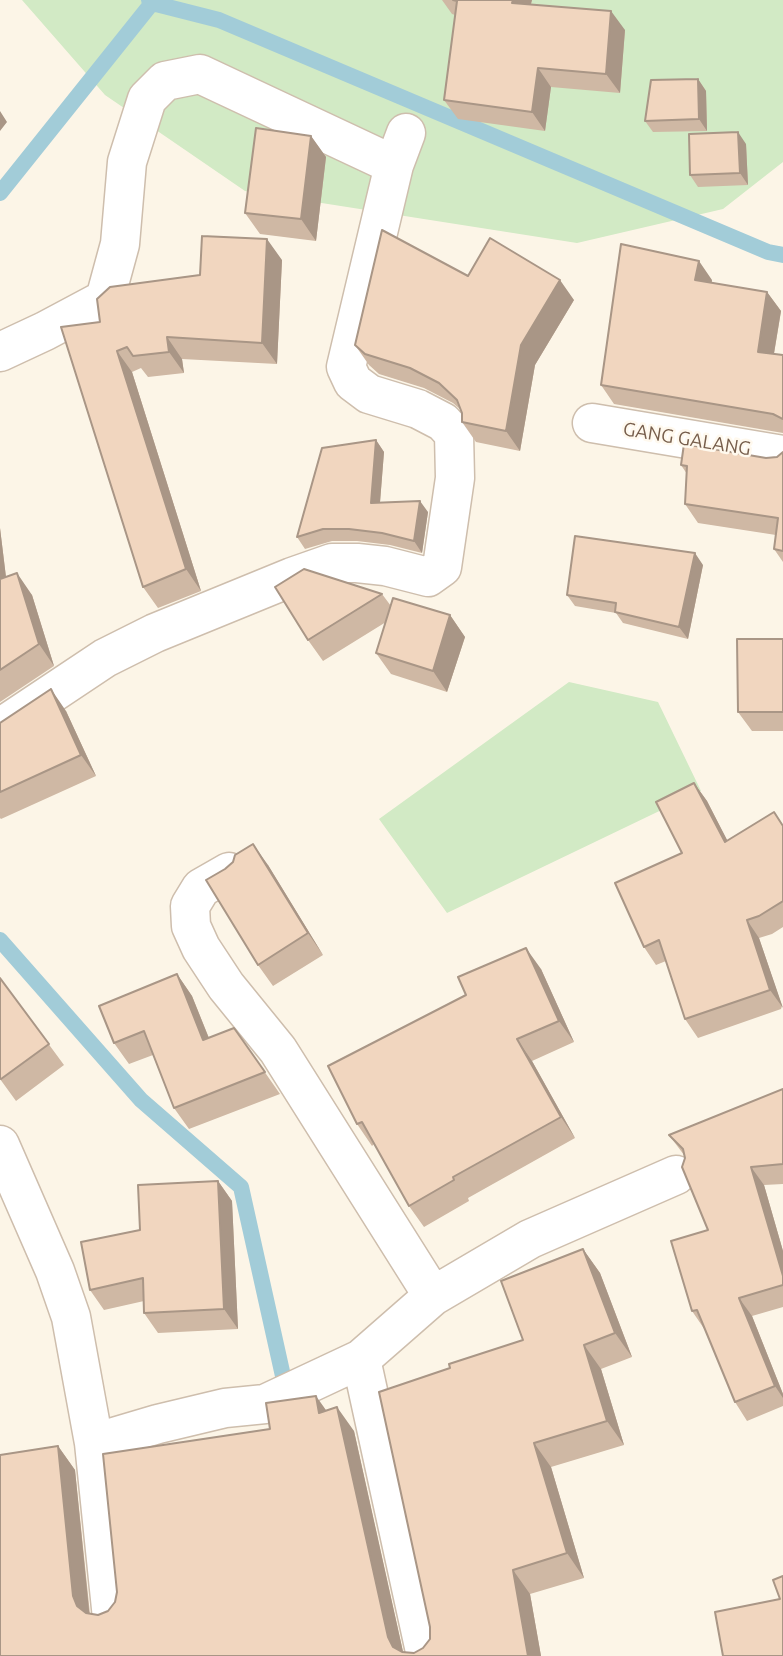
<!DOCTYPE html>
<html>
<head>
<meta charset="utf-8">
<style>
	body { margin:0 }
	canvas { display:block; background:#fcf5e7 }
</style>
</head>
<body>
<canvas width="783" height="1656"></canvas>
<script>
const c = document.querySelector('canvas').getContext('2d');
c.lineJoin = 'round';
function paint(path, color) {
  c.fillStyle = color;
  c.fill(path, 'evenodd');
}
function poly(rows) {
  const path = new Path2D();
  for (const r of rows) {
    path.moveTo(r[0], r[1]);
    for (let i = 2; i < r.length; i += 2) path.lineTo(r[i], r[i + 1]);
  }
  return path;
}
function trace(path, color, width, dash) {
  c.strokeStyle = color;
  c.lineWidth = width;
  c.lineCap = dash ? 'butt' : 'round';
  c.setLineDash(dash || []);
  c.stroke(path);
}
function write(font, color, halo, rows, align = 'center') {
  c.font = font + ' Ubuntu,sans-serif';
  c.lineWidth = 5;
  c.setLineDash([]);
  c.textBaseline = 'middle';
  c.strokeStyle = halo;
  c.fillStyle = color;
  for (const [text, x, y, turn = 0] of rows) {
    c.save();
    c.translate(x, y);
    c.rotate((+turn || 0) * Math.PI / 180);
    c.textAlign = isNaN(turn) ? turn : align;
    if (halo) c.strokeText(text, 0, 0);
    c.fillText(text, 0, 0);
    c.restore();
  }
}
const green = poly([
	[22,0,783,0,783,162,723,209,577,243,245,191,105,95],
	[569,682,658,702,701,791,447,913,379,819]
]);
const stream = poly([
	[149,0,152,3,219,20,768,252,783,255],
	[0,193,152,3],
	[0,940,141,1100,241,1187,287,1394]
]);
const minor = poly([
	[0,352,45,331,105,299,120,244,127,162,147,99,165,81,200,74,394,165],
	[592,423,783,455],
	[0,728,105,658,155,633,292,577,332,563,357,563,385,566,428,577,442,567,455,478,454,434,443,422,418,409,369,394,353,382,346,367,394,165,406,133],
	[229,872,201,888,190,906,191,926,201,948,226,986,278,1050,433,1296],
	[0,1145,55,1271,71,1317,94,1443],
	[361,1359,426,1656],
	[112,1618,94,1443,158,1424,225,1408,265,1404,361,1359,433,1296,530,1239,676,1175]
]);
const wall = poly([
	[442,0,532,0,531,5,625,30,620,93,551,87,545,131,458,119,444,100,455,15,452,14],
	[698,79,706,91,707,131,653,132,645,121],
	[311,136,326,157,316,241,260,234,245,213],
	[746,144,748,185,698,187,690,175],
	[282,260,277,364,182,359,184,373,148,377,141,368,132,372,201,591,158,608,143,587,100,322,200,275],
	[468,276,574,300,535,365,520,451,476,442,462,422,461,410,453,403,424,388,379,374,369,365,355,345],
	[712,280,712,283,767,292,781,311,774,354,783,355,783,433,614,404,601,385],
	[376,440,384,452,380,502,428,512,422,553,390,545,357,541,332,541,305,549,297,537],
	[783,452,783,562,774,549,776,535,698,523,685,504,687,474,681,465,777,457],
	[0,528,6,577,32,595,54,666,0,702],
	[703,565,688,639,623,623,616,613,575,606,567,595],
	[382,594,391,606,450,615,465,637,447,692,391,674,376,653,386,622,323,661,308,640],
	[783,639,783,731,752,731,738,712],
	[66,711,96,776,1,819,0,818,0,723],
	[694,783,707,801,727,841,774,812,783,825,783,927,772,934,759,938,782,1006,781,1009,698,1038,685,1019,666,961,656,965,644,947,682,853],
	[268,865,323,955,273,986,258,965],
	[541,969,574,1042,532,1061,575,1138,468,1198,469,1201,424,1227,409,1206,374,1144,372,1146,357,1124],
	[177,974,192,996,209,1038,234,1028,280,1094,189,1129,174,1108,153,1055,129,1064,114,1043],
	[0,978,64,1065,16,1101,0,1079],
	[783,1089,783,1184,764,1185,783,1251,783,1307,752,1316,783,1394,783,1406,747,1421,735,1402,705,1330,692,1311,708,1230,684,1155,669,1135],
	[218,1181,232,1201,238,1329,158,1333,144,1313,144,1301,104,1310,90,1290,140,1230],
	[583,1249,600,1273,632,1357,601,1369,624,1445,551,1467,584,1578,530,1594,541,1656,0,1656,58,1446,75,1470,90,1614,98,1615,108,1611,270,1429,326,1411,354,1431,403,1652,414,1653,423,1648,430,1639,450,1368,523,1340]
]);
const shadedWall = poly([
	[513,0,532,0,525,22,512,3],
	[611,11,625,30,620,93,606,74],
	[538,68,551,87,545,131,532,112],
	[698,79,706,91,707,131,699,119],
	[0,111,7,122,0,131],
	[738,132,746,144,748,185,740,173],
	[311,136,326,157,316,241,301,219],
	[267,239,282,260,277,364,262,343],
	[699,261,712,280,708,299,695,280],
	[560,280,574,300,535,365,520,451,506,431,521,345],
	[767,292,781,311,771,371,758,352],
	[167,337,182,359,184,373,169,352],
	[117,351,132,372,201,591,186,569],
	[376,440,384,452,379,515,371,503],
	[420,501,428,512,422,553,414,541],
	[0,528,9,602,0,589],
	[695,553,703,565,688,639,679,627],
	[17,573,32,595,54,666,39,644],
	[450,615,465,637,447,692,433,671],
	[51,689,66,711,96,776,81,755],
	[694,783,707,801,738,861,725,842],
	[253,844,268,865,323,955,308,933],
	[747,920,759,938,783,1008,770,990],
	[526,948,541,969,574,1042,559,1021],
	[177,974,192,996,218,1061,203,1040],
	[517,1039,532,1061,575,1138,561,1117],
	[751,1167,764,1185,783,1251,783,1276],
	[218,1181,232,1201,238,1329,224,1309],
	[583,1249,600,1273,632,1357,615,1333],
	[739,1298,752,1316,783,1394,783,1398,775,1386],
	[584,1345,601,1369,624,1445,607,1421],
	[316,1396,333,1420,319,1413],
	[337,1407,354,1431,404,1656,393,1647,388,1637],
	[534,1443,551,1467,584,1578,567,1553],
	[58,1446,75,1470,90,1620,77,1606,73,1596],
	[513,1570,530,1594,541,1656,528,1656]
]);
const building = poly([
	[453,0,513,0,512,3,611,11,606,74,538,68,532,112,444,100,457,1,453,0],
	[698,79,699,119,645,121,651,80,698,79],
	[256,128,311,136,301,219,245,213,256,128],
	[738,132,740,173,690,175,689,134,738,132],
	[382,230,468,276,490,238,560,280,521,345,506,431,462,422,462,413,457,400,439,383,410,368,365,354,355,345,382,230],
	[202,236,267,239,262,343,167,337,169,352,133,356,127,347,117,351,186,569,143,587,61,327,100,322,97,299,110,287,200,275,202,236],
	[621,244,699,261,695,280,767,292,758,352,783,355,783,419,773,414,601,385,621,244],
	[376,440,371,503,420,501,414,541,382,533,349,529,323,529,297,537,322,448,376,440],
	[684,444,766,458,777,457,783,452,783,551,774,549,778,518,685,504,687,466,681,465,684,444],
	[575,536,695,553,679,627,615,612,616,603,567,595,575,536],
	[304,569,382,594,308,640,275,587,304,569],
	[17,573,39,644,0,670,0,579,17,573],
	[393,598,450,615,433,671,376,653,393,598],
	[737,639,783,639,783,712,738,712,737,639],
	[51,689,81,755,0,792,0,723,51,689],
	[694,783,725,842,774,812,783,826,783,901,759,916,747,920,770,990,685,1019,659,940,644,947,615,883,682,853,656,802,694,783],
	[253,844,308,933,258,965,206,880,225,869,233,862,235,855,253,844],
	[526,948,559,1021,517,1039,561,1117,453,1177,454,1180,409,1206,362,1122,357,1124,328,1066,466,995,458,977,526,948],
	[177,974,203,1040,234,1028,265,1072,174,1108,144,1031,114,1043,99,1006,177,974],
	[0,978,49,1044,1,1079,0,1078,0,978],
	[783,1089,783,1164,751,1167,783,1276,783,1285,739,1298,775,1386,735,1402,697,1310,692,1311,671,1241,708,1230,682,1167,685,1158,683,1149,669,1135,783,1089],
	[218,1181,224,1309,144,1313,143,1278,90,1290,81,1242,140,1230,138,1185,218,1181],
	[583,1249,615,1333,584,1345,607,1421,534,1443,567,1553,513,1570,528,1656,0,1656,0,1455,58,1446,73,1596,77,1606,86,1613,98,1615,108,1611,115,1602,117,1592,103,1454,270,1429,266,1403,316,1396,319,1413,337,1407,388,1637,393,1647,402,1652,414,1653,423,1648,430,1639,430,1627,379,1392,450,1368,449,1364,523,1340,501,1281,583,1249],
	[783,1576,783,1656,723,1656,715,1612,780,1599,773,1580,783,1576]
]);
const streetNames = [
	["GANG GALANG",687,439,9]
];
paint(green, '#d2eac5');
trace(stream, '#a2ccd8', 16);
trace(minor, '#cebead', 41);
trace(minor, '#fff', 38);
paint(wall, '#cfb8a4');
paint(shadedWall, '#a99686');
paint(building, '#f1d6bf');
trace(building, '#a99686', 2);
write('19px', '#765d4b', '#fff9ee', streetNames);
</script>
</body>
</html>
